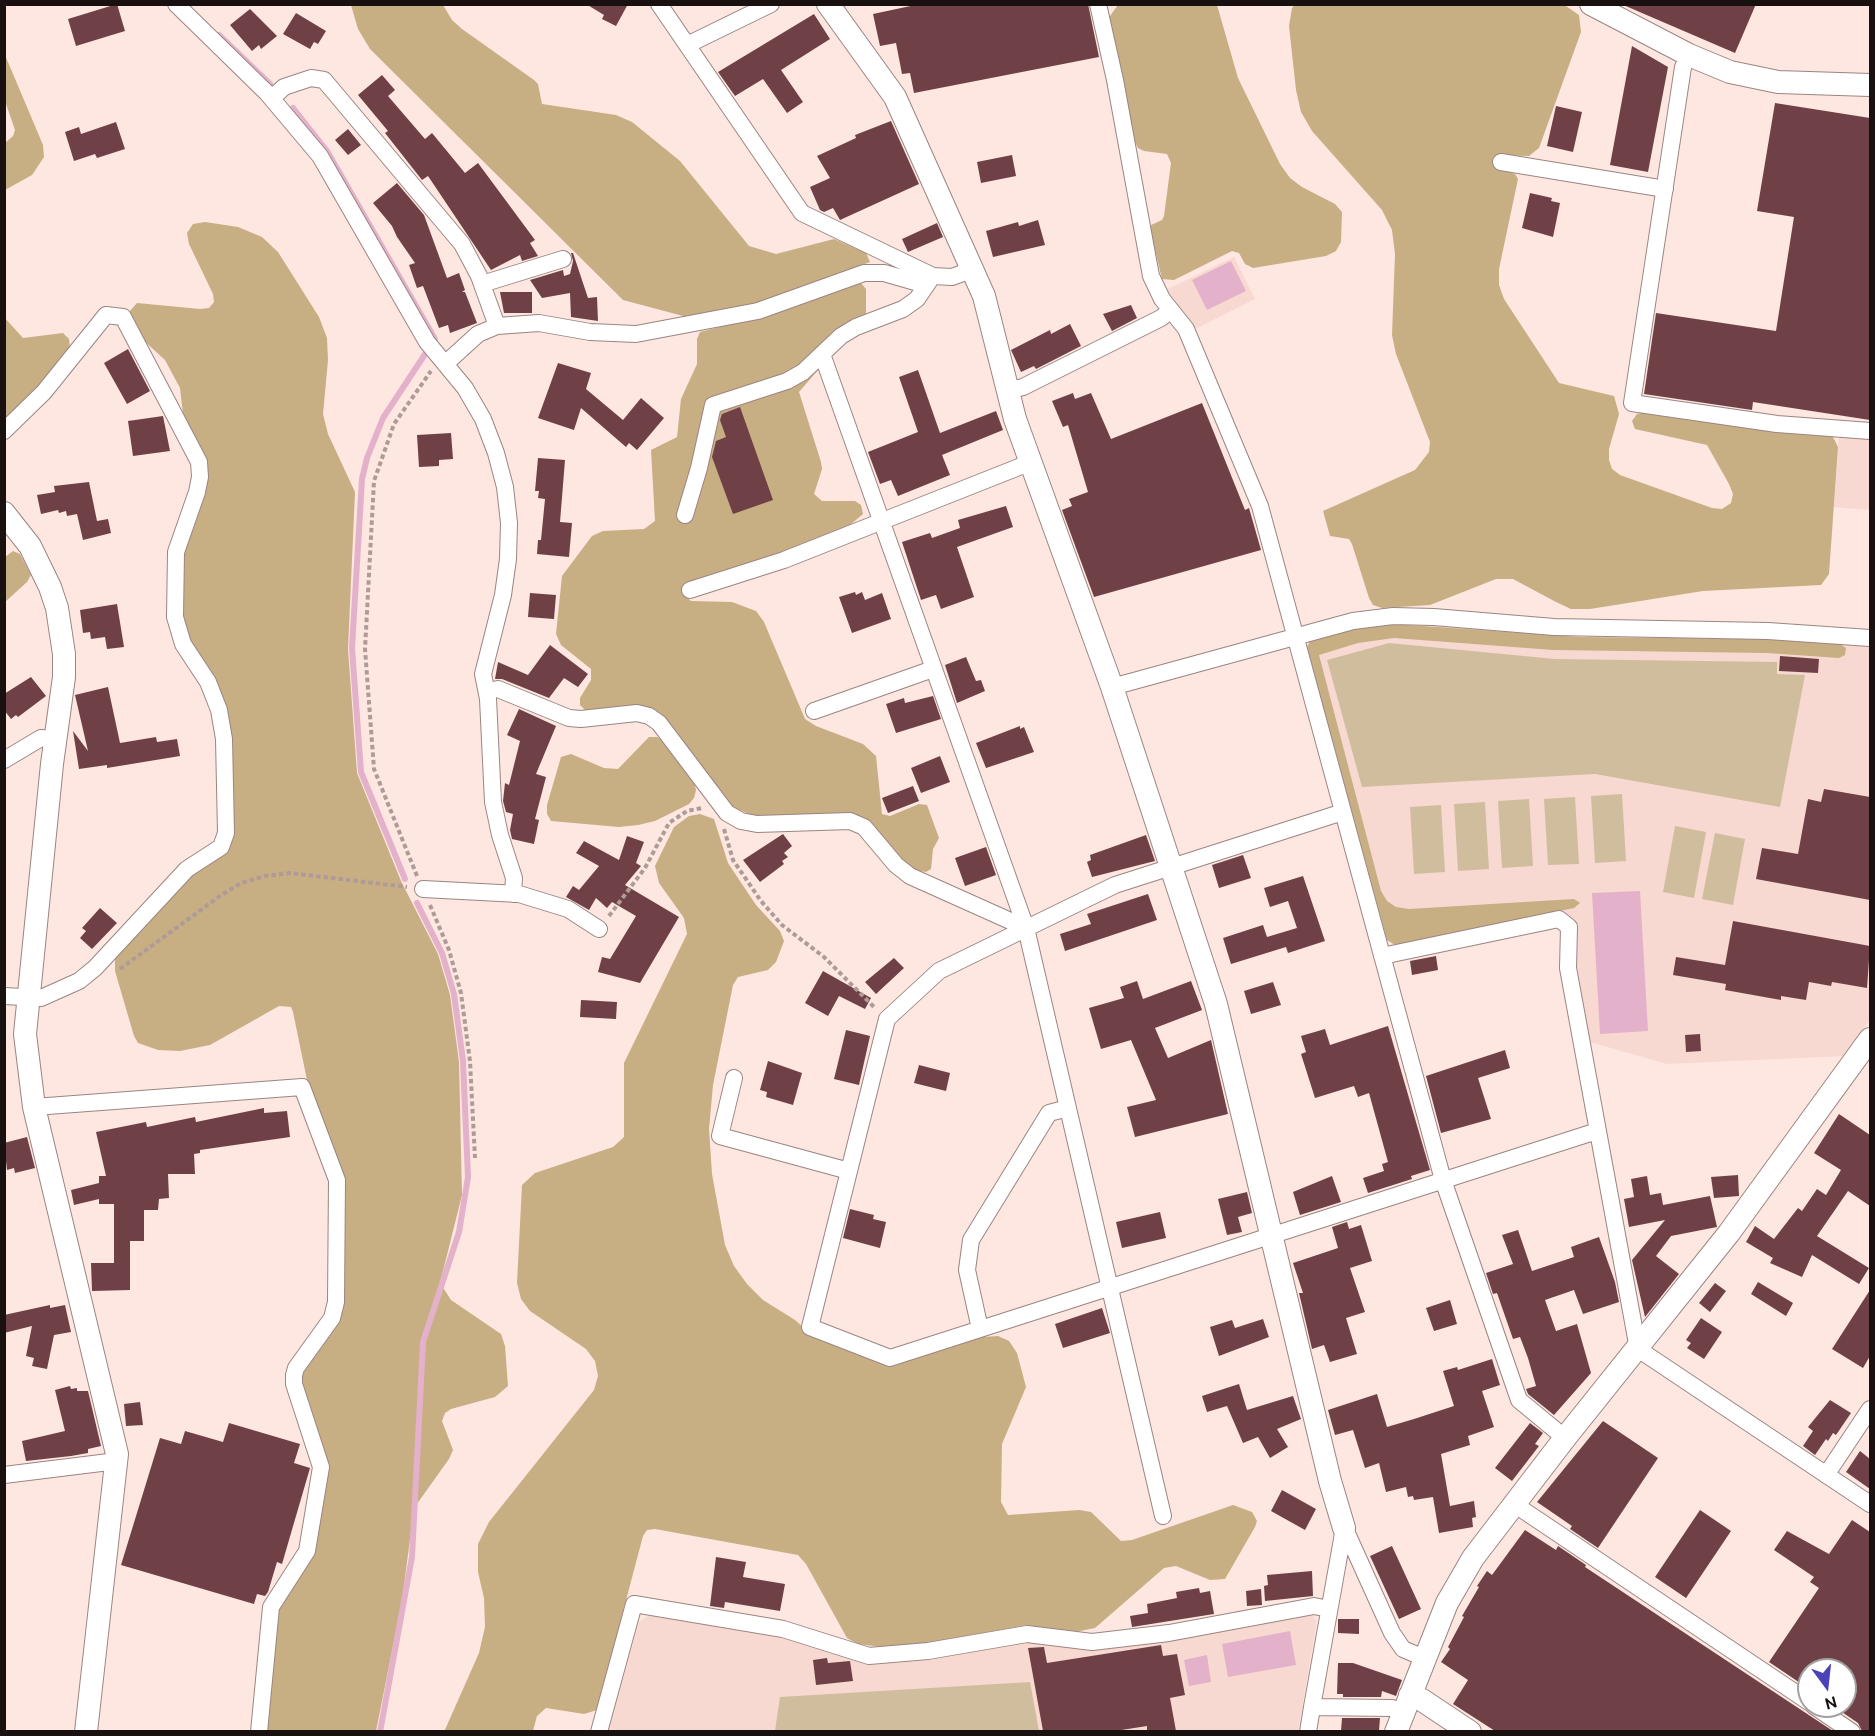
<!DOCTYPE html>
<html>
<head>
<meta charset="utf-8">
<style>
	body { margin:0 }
	#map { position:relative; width:1875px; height:1736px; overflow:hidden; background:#fee6e1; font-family:Ubuntu,sans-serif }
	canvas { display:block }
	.frame { position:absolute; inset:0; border:6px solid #19110f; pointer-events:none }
	.north { position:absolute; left:1797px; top:1658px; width:60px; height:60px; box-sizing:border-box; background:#fff; border:2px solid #a3a09f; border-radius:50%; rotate:165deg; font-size:16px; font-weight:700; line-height:24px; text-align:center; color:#19110f }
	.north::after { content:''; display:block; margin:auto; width:21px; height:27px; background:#4a42b8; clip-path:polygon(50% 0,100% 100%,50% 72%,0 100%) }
</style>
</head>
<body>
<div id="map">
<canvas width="1875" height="1736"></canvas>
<div class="frame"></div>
<div class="north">N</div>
</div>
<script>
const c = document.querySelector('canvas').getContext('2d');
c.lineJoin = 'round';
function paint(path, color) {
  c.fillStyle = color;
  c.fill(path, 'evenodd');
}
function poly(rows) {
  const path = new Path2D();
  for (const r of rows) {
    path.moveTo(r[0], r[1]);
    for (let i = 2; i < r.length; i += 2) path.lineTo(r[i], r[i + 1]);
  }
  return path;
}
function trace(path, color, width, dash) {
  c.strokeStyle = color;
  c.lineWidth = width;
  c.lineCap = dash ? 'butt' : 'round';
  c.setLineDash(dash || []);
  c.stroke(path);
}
const built = poly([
	[1234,257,1255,299,1195,329,1166,290],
	[1839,436,1870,438,1870,510,1834,507],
	[1433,625,1553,636,1870,646,1870,1020,1845,1056,1667,1064,1590,1042,1577,968,1577,923,1561,911,1395,945,1387,940,1307,647,1310,641,1355,629],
	[650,1615,781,1638,868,1665,929,1660,1027,1642,1092,1651,1170,1641,1312,1615,1317,1621,1298,1731,608,1732,639,1622]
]);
const green = poly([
	[1389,643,1555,659,1777,662,1777,674,1805,675,1780,807,1595,774,1362,787,1327,660],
	[1622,794,1626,861,1595,863,1591,796],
	[1575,797,1579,864,1548,865,1544,799],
	[1529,799,1533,866,1502,868,1498,801],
	[1485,802,1489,869,1458,871,1454,804],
	[1441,805,1445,872,1414,874,1410,807],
	[1675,826,1706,832,1694,898,1663,892],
	[1715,833,1745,839,1733,905,1702,899],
	[1030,1682,1039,1731,775,1731,780,1697]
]);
const forest = poly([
	[1296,4,1563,4,1579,15,1581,32,1539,148,1529,156,1499,155,1497,168,1515,174,1518,179,1499,269,1499,285,1504,299,1559,383,1614,396,1619,414,1609,449,1609,460,1612,469,1620,475,1712,508,1722,509,1731,503,1733,494,1729,484,1707,445,1635,429,1632,421,1637,414,1646,412,1833,437,1838,447,1829,574,1821,585,1703,591,1590,609,1571,609,1556,602,1513,579,1496,579,1430,605,1382,608,1373,605,1369,598,1352,544,1349,539,1330,536,1323,511,1415,470,1429,452,1430,442,1396,354,1392,335,1395,254,1392,230,1382,210,1312,131,1301,112,1296,90,1289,26,1292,8],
	[351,5,443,5,452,20,462,29,534,80,538,84,542,104,616,115,632,122,680,161,749,246,776,254,834,239,866,253,870,262,756,304,687,317,623,300,370,49,358,29],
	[1118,5,1217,5,1238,78,1280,164,1290,178,1302,187,1335,204,1342,212,1341,242,1336,251,1326,256,1253,268,1245,264,1239,253,1232,251,1174,280,1162,279,1150,229,1151,225,1162,220,1164,216,1171,163,1167,154,1144,151,1138,148,1135,142,1110,23,1110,16],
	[5,55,43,145,44,157,32,175,5,190,5,143,13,136,15,130,5,101],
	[205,222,238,227,262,237,278,252,319,317,327,338,328,360,323,414,328,434,355,492,348,649,357,773,401,881,438,954,450,995,459,1062,462,1195,440,1283,451,1300,501,1334,505,1346,508,1386,495,1397,451,1409,445,1413,442,1421,453,1450,449,1459,414,1508,402,1601,376,1731,266,1731,278,1610,328,1466,301,1383,303,1371,338,1321,344,1179,307,1080,293,1012,291,1007,279,1006,210,1045,180,1051,158,1050,138,1043,134,1036,115,971,115,959,185,879,218,857,230,739,183,630,181,564,202,493,183,414,180,388,165,360,141,338,131,321,130,311,137,303,200,309,209,308,214,302,213,294,189,244,187,233,193,224],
	[861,283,866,289,866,314,799,392,821,462,822,469,814,494,822,501,855,501,861,505,863,514,850,525,683,594,691,601,732,602,756,611,764,622,805,719,816,726,863,744,876,756,882,814,890,816,919,804,927,805,939,838,933,849,931,869,926,872,914,870,901,860,868,821,757,817,732,807,672,728,585,710,580,705,580,698,591,680,591,669,561,645,556,634,562,576,592,536,603,531,644,529,655,521,651,450,677,437,681,399,697,364,697,339,700,332,781,311,847,285],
	[4,317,23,338,63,333,69,339,70,348,66,356,4,424],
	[13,551,20,554,31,575,27,582,5,602,5,557],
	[1394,624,1580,637,1767,639,1840,644,1846,648,1845,655,1839,658,1767,653,1553,650,1394,638,1358,643,1319,655,1381,891,1387,901,1396,907,1409,909,1574,899,1580,903,1574,908,1395,945,1387,940,1307,647,1310,641,1355,629],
	[649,737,657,737,664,741,694,782,696,790,694,798,689,804,655,821,638,825,619,827,551,821,547,814,547,805,561,757,571,754,604,768,618,769],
	[700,814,714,819,728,863,756,905,780,931,784,941,776,962,768,970,738,977,733,985,713,1085,709,1129,712,1174,725,1245,734,1266,747,1284,763,1300,795,1320,815,1338,889,1367,982,1337,998,1336,1009,1341,1017,1353,1026,1387,1002,1444,1001,1502,1008,1515,1079,1510,1091,1512,1121,1541,1132,1540,1233,1505,1252,1512,1257,1521,1255,1527,1225,1579,1210,1580,1176,1566,1164,1568,1095,1628,1075,1632,1027,1625,927,1643,881,1647,858,1644,847,1638,806,1564,798,1555,655,1529,647,1530,643,1536,597,1710,584,1714,546,1708,537,1716,533,1731,444,1732,479,1653,485,1627,484,1598,478,1572,478,1544,489,1522,594,1390,598,1376,595,1361,586,1349,530,1311,521,1299,517,1283,522,1185,535,1173,613,1147,624,1137,624,1063,687,934,684,918,659,883,655,866,674,827,689,816]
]);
const water = poly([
	[1231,261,1246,291,1207,310,1192,280],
	[1640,891,1648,1031,1600,1034,1592,893],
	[1290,1631,1296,1665,1228,1677,1222,1644],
	[1207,1655,1211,1682,1189,1686,1184,1660]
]);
const stream = poly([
	[219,35,270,84],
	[293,108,327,151,435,339,383,418,367,458,362,479,352,648,361,772,405,879],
	[380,1732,412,1557,423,1342,459,1232,468,1177,463,1061,454,994,442,953,417,903]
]);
const building = poly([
	[117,4,125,31,76,46,68,19],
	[586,4,628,4,616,26,602,19,604,15],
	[920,4,1088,4,1099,57,914,93,910,73,902,74,896,43,880,46,873,14],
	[1621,4,1756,4,1735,53],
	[250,9,277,36,261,49,259,45,252,51,230,25],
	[296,13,326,31,318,44,314,42,310,49,283,34],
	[814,14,830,39,781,70,803,102,787,113,763,79,735,96,718,72],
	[1632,46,1668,67,1648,172,1610,165],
	[382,75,395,90,388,96,425,139,432,133,465,173,478,163,535,240,530,243,538,256,522,261,520,255,491,270,428,176,422,180,385,133,388,131,358,95],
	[1775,103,1870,118,1870,420,1753,402,1752,410,1644,394,1656,313,1776,331,1794,217,1757,211],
	[1556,106,1582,112,1573,152,1547,146],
	[891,121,919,184,840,220,833,208,824,212,820,210,810,187,830,178,817,156,856,138,855,135],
	[116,122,125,149,97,158,95,154,74,161,65,132,79,127,81,134],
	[348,129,361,145,348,155,335,140],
	[1012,155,1016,176,981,183,977,162],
	[397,183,424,215,447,278,459,273,465,290,462,292,465,292,477,323,450,333,448,325,439,328,423,286,417,288,409,265,415,263,397,237,392,226,373,203],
	[1530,193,1552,198,1551,201,1560,203,1553,237,1522,228],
	[1038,220,1045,245,993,257,986,231,1018,222,1019,226],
	[937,223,943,237,908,252,902,239],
	[571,253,573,253,588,298,597,297,598,321,571,317,570,293,542,298,530,280,563,270,564,276,570,274,573,261],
	[500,292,532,292,532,313,504,313],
	[1131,305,1137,318,1112,331,1103,314],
	[1070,324,1081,346,1036,369,1034,366,1021,372,1011,350,1050,330,1051,334],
	[128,349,150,391,127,404,104,363],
	[558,363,591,373,586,389,623,420,641,398,664,418,637,450,629,443,626,447,581,408,574,430,538,418],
	[918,370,940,433,996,411,1003,430,942,455,950,475,898,496,891,480,880,484,868,452,918,432,899,377],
	[1073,393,1075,399,1091,393,1111,439,1202,403,1245,510,1249,508,1261,550,1094,597,1062,510,1072,506,1069,499,1088,492,1068,425,1063,427,1052,401],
	[740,407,773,500,733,514,712,457,716,441,726,437,720,420,722,414],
	[163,416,170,451,133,456,128,421],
	[451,433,453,459,439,460,439,466,419,467,417,435],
	[538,458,565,460,560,522,572,523,569,557,537,554,538,540,541,540,545,499,538,498,539,491,535,491],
	[89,482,97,521,108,519,111,533,83,540,77,514,67,516,66,511,59,513,58,510,41,514,37,495,55,492,54,486],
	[1006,506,1013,527,957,547,974,597,941,609,936,595,921,600,902,542,930,533,932,538,960,528,958,520],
	[855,592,856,595,862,592,865,600,882,593,891,619,852,633,839,597],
	[530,593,556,595,554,619,528,617],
	[117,604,124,647,107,649,105,637,91,639,90,632,83,633,80,610],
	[550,645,588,674,578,687,564,678,549,698,502,679,495,679,498,662,528,675],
	[1780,656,1819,659,1818,673,1779,671],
	[966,657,976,681,981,680,985,691,957,703,945,665],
	[31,677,46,696,18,717,16,715,11,719,4,710,4,694],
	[108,687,120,743,156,737,157,742,177,739,180,756,107,768,107,765,79,769,73,731,88,751,75,695],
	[933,696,941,719,896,733,886,704,904,698,905,703],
	[519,709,556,726,536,774,546,777,535,819,539,820,534,844,512,839,510,830,513,814,506,812,503,801,505,783,509,785,520,741,507,735],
	[1020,726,1020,729,1024,727,1034,752,986,768,976,743],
	[940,756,950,782,921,793,911,768],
	[913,786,919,801,888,813,882,798],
	[1824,789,1870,797,1870,900,1756,879,1762,848,1798,854,1808,799,1821,802],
	[783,834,792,846,784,853,788,857,782,861,784,864,760,882,743,860],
	[1146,835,1155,861,1092,877,1087,862,1091,860,1090,855],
	[627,836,644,842,636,863,641,866,625,885,679,917,640,983,598,972,602,957,610,959,636,916,612,902,607,908,596,898,589,910,566,897,573,886,579,890,599,866,576,853,584,841,619,860],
	[986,847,996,875,965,886,955,858],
	[1243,855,1251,878,1219,888,1212,865],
	[1303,876,1325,941,1288,953,1286,947,1231,964,1223,938,1263,925,1267,937,1297,928,1288,901,1270,907,1264,888],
	[1148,894,1157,920,1065,951,1060,934,1091,924,1087,914],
	[100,908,117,923,92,949,80,938,86,931,82,928],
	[1733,921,1870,946,1867,988,1832,982,1831,986,1809,982,1806,1000,1781,996,1781,1000,1725,990,1726,984,1673,975,1676,957,1725,965],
	[1436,956,1438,970,1412,975,1410,961],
	[894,958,904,968,876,994,865,982],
	[823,971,871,998,865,1009,839,996,828,1016,805,1003],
	[1137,981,1143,999,1191,981,1202,1010,1155,1028,1168,1058,1211,1040,1228,1114,1135,1137,1127,1107,1156,1100,1131,1040,1101,1049,1089,1008,1124,998,1120,987],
	[1273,982,1281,1005,1251,1014,1244,991],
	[581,1000,617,1002,616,1019,580,1017],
	[1388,1026,1430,1170,1411,1176,1412,1179,1368,1193,1363,1178,1384,1171,1382,1164,1388,1162,1369,1093,1358,1097,1354,1086,1315,1098,1301,1054,1306,1052,1301,1036,1325,1029,1330,1045],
	[846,1030,870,1036,859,1085,834,1079],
	[1700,1034,1701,1051,1686,1052,1685,1035],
	[1505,1050,1510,1068,1478,1078,1491,1119,1441,1133,1426,1076],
	[768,1061,802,1073,793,1105,766,1097,767,1092,760,1090],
	[919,1065,950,1073,946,1091,914,1083],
	[264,1108,264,1113,287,1111,290,1137,200,1150,200,1153,194,1154,195,1174,168,1174,169,1198,159,1199,158,1210,144,1210,144,1241,130,1241,130,1290,92,1291,91,1263,114,1263,114,1204,99,1204,99,1199,74,1205,71,1190,99,1183,99,1176,106,1176,96,1132,146,1122,147,1127,195,1117,196,1122],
	[1839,1114,1870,1135,1870,1206,1848,1191,1817,1236,1869,1268,1859,1284,1812,1255,1802,1277,1770,1263,1773,1258,1746,1242,1755,1226,1774,1239,1798,1208,1802,1211,1817,1189,1826,1195,1841,1170,1814,1153],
	[27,1137,35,1168,15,1173,14,1168,7,1170,4,1143],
	[1738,1175,1739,1196,1714,1198,1711,1177],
	[1332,1176,1341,1202,1300,1215,1293,1192],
	[1647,1176,1650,1195,1661,1193,1663,1205,1710,1196,1717,1227,1671,1236,1656,1256,1679,1274,1645,1317,1632,1260,1665,1220,1629,1227,1624,1199,1634,1197,1631,1179],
	[1247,1192,1252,1213,1238,1217,1242,1232,1227,1235,1218,1199],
	[850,1209,874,1215,873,1219,886,1222,880,1248,843,1238],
	[1160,1212,1166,1238,1122,1248,1116,1222],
	[1347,1222,1349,1229,1361,1225,1372,1261,1350,1268,1365,1312,1346,1318,1357,1354,1330,1362,1324,1345,1312,1349,1299,1293,1303,1293,1293,1263,1338,1248,1332,1227],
	[1518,1230,1532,1271,1574,1257,1571,1247,1599,1237,1615,1282,1619,1302,1583,1314,1574,1290,1545,1300,1556,1331,1577,1324,1591,1373,1554,1415,1528,1394,1526,1389,1536,1386,1528,1358,1520,1337,1513,1339,1497,1293,1493,1294,1486,1273,1513,1264,1502,1235],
	[1758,1282,1793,1303,1786,1316,1751,1294],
	[1715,1283,1726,1291,1710,1312,1699,1303],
	[1870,1290,1870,1356,1863,1368,1832,1349],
	[1450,1300,1457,1324,1434,1331,1426,1308],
	[50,1305,50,1308,65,1305,71,1332,54,1335,47,1369,32,1366,34,1358,26,1356,32,1326,4,1333,4,1315],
	[1102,1308,1110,1333,1063,1348,1055,1324],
	[1701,1318,1722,1332,1704,1359,1687,1348,1691,1343,1686,1340],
	[1263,1319,1269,1337,1219,1356,1210,1327,1232,1320,1235,1328],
	[1492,1359,1500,1385,1482,1391,1494,1427,1468,1436,1470,1445,1441,1454,1450,1506,1474,1501,1476,1517,1472,1518,1473,1527,1439,1533,1433,1497,1414,1500,1413,1496,1408,1497,1406,1487,1386,1492,1379,1463,1365,1468,1353,1430,1335,1435,1328,1410,1377,1394,1387,1427,1414,1419,1454,1406,1443,1371,1457,1367,1458,1370],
	[1239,1384,1247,1410,1293,1396,1301,1419,1277,1429,1288,1447,1270,1458,1258,1437,1243,1443,1227,1406,1207,1412,1202,1396],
	[70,1386,71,1389,77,1388,77,1391,88,1391,101,1446,88,1449,88,1453,71,1456,26,1461,22,1441,65,1431,55,1390],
	[1830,1400,1851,1413,1836,1435,1833,1433,1828,1441,1826,1439,1815,1455,1803,1446,1813,1431,1808,1427],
	[140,1402,143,1425,126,1426,124,1404],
	[1603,1421,1658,1458,1598,1548,1570,1529,1572,1526,1537,1502],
	[229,1423,300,1444,294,1463,310,1468,282,1564,277,1562,268,1592,265,1596,257,1594,254,1604,121,1565,160,1438,181,1444,185,1431,223,1442],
	[1530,1423,1543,1433,1535,1444,1539,1446,1512,1481,1495,1468],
	[1860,1451,1870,1459,1870,1489,1846,1472],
	[1282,1490,1316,1509,1305,1530,1271,1511],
	[1700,1510,1731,1531,1686,1598,1655,1577],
	[1852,1520,1870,1532,1870,1731,1862,1731,1858,1723,1833,1706,1845,1706,1845,1670,1809,1670,1809,1689,1769,1662,1819,1588,1810,1582,1814,1577,1774,1550,1787,1531,1829,1554],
	[1525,1530,1556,1550,1558,1546,1586,1565,1585,1567,1833,1731,1495,1731,1453,1704,1468,1680,1441,1662,1450,1649,1448,1647,1464,1617,1462,1616,1479,1587,1477,1586,1487,1571,1492,1575],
	[1392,1546,1421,1609,1399,1619,1370,1556],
	[716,1557,746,1562,743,1577,785,1584,780,1611,725,1602,724,1608,710,1606],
	[1312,1571,1313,1596,1265,1601,1264,1586,1268,1585,1267,1575],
	[1199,1588,1200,1593,1210,1591,1214,1614,1132,1627,1130,1616,1148,1613,1147,1604,1177,1598,1176,1592],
	[1261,1589,1262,1605,1247,1606,1246,1591],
	[1338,1619,1359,1619,1359,1634,1338,1633],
	[1161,1645,1163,1656,1177,1654,1185,1695,1170,1698,1176,1731,1147,1731,1147,1726,1115,1731,1043,1731,1028,1648,1044,1647,1047,1663],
	[827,1658,828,1663,850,1661,853,1681,816,1685,813,1660],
	[1338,1663,1353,1663,1402,1680,1396,1696,1382,1691,1381,1697,1343,1697,1343,1694,1337,1694],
	[1342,1718,1380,1718,1379,1731,1341,1731]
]);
const path = poly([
	[724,829,733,860,761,901,782,925,824,957,875,1008],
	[417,876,374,769,365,649,374,481,394,424,431,371],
	[430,905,449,950,461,993,470,1061,475,1158],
	[609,916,645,868,669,823,687,811,702,808],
	[120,969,220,896,241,883,265,876,290,873,407,887]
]);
const street = poly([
	[176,4,267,93,320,156,427,342,465,388,483,419,496,453,505,487,509,523,508,559,503,595,483,674,488,699,493,802,500,835,514,878,513,894],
	[659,4,802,213,933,276,952,277,974,269],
	[1098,4,1115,80,1151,276,1162,299,1186,329,1191,341,1260,506,1443,1180,1519,1400,1565,1438],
	[687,45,771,4],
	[1689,55,1683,67,1632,403,1777,424,1870,431],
	[272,98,284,87,311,78,324,80,462,244,479,276,497,326],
	[1501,162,1665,189],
	[482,284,563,259],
	[822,354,1026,928,1163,1516],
	[445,364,478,334,497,326,539,323,590,332,636,334,758,311,864,273,884,273,926,285],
	[1007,391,1023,387,1161,318,1171,310],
	[4,431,44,392,106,315,123,317,199,462,200,477,197,492,176,552,175,617,183,644,208,682,219,710,224,739,226,833,221,847,187,869,95,968,79,981,41,998,4,996],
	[685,515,699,468,713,405,787,381,803,372,841,336,856,327,903,309,917,299,932,277],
	[690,590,784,560,1029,463],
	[1112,687,1353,621,1393,616,1434,617,1554,627,1768,631,1870,638],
	[487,691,498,689,569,718,581,719,637,713,649,716,659,723,727,813,741,821,757,824,850,821,864,827,896,865,910,876,1026,928],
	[814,711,933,669],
	[4,760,41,738,55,739],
	[1343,812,1115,885,939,971,887,1019,810,1327,890,1358,1597,1131],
	[423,889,519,894,568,909,599,929],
	[1382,956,1559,919,1569,927,1568,968,1638,1349,1870,1504],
	[734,1078,720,1136,849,1171],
	[34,1107,302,1087,337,1180,336,1302,332,1318,296,1368,294,1375,294,1384,321,1467,307,1551,271,1607,259,1732],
	[980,1329,967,1270,971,1240,1049,1113,1068,1108],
	[4,1475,117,1461],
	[1826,1475,1870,1409],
	[1514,1504,1809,1702],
	[1344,1528,1312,1707,1392,1708,1403,1713],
	[1345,1529,1392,1633,1403,1649,1424,1658],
	[1814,1706,1852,1732],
	[599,1732,634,1604,783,1629,869,1656,928,1651,1027,1634,1092,1642,1169,1633,1314,1606,1329,1609],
	[1308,1732,1312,1707]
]);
const secondary = poly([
	[828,4,895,97,984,296,1015,419,1112,687,1216,1004,1330,1481,1344,1528],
	[1591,4,1689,55,1730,72,1778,82,1870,85],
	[4,513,30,546,50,587,57,608,64,654,64,677,52,764,25,1034,34,1107,117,1454,86,1732],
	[1410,1695,1422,1700,1470,1732],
	[1396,1732,1447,1603,1473,1558,1565,1438,1729,1233,1870,1039]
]);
paint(built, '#f8d9d1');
paint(green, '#d0bd9e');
paint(forest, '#c8ae83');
paint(water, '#e3b2ca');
trace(stream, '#e3b2ca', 6);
paint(building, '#6f4147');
trace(street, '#9b8580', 18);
trace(secondary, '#9b8580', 24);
trace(path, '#ae9b97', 4, [4.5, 3]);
trace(street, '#fff', 16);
trace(secondary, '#fff', 22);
</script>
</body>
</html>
